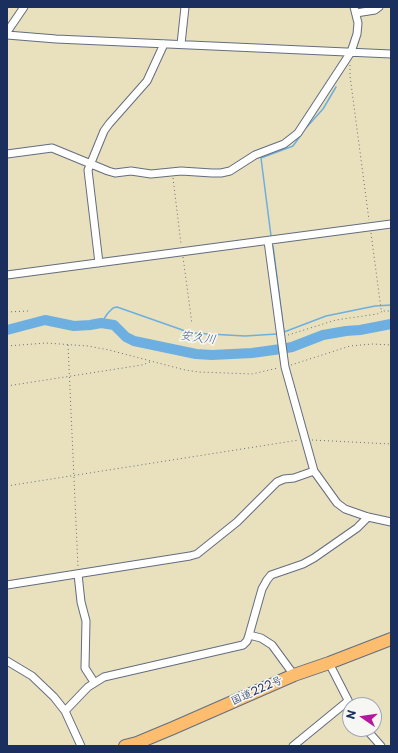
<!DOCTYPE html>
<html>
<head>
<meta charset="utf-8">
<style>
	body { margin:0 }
	#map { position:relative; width:398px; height:753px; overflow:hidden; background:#e9e0bd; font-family:"Playpen Sans",sans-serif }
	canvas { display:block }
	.frame { position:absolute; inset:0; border:8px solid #1b2f5e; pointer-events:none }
	.north { position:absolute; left:342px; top:697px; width:40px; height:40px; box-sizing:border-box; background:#f6f6f2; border:1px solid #9ea6b7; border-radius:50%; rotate:283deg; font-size:11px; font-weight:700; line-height:16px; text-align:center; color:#1b2f5e }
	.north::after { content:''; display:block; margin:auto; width:14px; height:18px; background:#b5179e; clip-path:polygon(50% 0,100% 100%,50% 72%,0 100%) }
</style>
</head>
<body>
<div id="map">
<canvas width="398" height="753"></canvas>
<div class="frame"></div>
<div class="north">N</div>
</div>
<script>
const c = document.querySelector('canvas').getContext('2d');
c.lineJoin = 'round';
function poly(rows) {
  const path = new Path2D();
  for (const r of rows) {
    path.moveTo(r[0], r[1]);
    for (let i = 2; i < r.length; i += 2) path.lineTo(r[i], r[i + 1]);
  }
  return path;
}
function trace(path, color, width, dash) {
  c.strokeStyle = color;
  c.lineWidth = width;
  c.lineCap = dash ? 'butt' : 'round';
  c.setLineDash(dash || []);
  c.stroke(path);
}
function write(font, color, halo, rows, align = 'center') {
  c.font = font + ' "Playpen Sans","Klee One",sans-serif';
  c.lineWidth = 3.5;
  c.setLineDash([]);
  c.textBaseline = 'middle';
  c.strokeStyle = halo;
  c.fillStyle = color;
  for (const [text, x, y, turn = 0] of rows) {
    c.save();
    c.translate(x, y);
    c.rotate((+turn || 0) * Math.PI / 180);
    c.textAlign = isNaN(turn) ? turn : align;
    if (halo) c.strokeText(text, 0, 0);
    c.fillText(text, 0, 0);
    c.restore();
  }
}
const stream = poly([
	[304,130,323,109,336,87],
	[271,236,261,158,293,146,301,135],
	[273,246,284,332,326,316,375,306,391,305],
	[101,323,108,313,113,308,117,307,191,333,245,336,277,334]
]);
const river = poly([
	[7,330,45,320,74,326,90,325,101,323,114,325,126,337,134,341,196,354,212,355,252,353,281,349,292,347,323,335,346,331,360,330,391,324]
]);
const path = poly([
	[350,65,350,76,369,220],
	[173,178,181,244],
	[371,233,381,309,384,311,391,311],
	[183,257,192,324],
	[7,312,28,311],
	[288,335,336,320,377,314,383,311],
	[68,345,78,567],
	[7,346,46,343,88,346,109,350,185,370,199,372,252,374,278,368],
	[291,365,350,346,372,344,391,345],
	[7,386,142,365,150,362],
	[312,440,391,444],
	[7,486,299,440]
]);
const minor = poly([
	[356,13,375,10,379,7],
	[7,32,24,7],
	[7,35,56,39,391,54],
	[181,44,185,7],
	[7,154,52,148,108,171,115,173,131,171,151,174,181,171,212,173,221,173,230,171,255,155,284,144,298,133,351,52,357,34,358,23,354,7],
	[268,241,285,367,314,471,337,503,345,509,368,517,391,522],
	[99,263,88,170,104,131,109,124,147,81,164,44],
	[7,275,391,224],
	[78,574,81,602,86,621,85,668,94,682],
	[7,585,190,556,197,554,237,522,277,482,284,479,294,478,314,471],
	[249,635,261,638,272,645,294,675],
	[7,661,32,676,54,697,65,711,81,746],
	[329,663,350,704],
	[65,711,88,687,104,677,243,645,247,641,249,635,262,589,267,580,271,575,303,564,314,558,357,528,368,517],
	[366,729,381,746],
	[293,746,348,701]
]);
const trunk = poly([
	[125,746,137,743,173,728,294,675,329,663,391,639]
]);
const streetNames = [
	["国道222号",257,691,-24]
];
const waterNames = [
	["安久川",198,338,8]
];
trace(stream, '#6dafe1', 1.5);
trace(river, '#6dafe1', 10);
trace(minor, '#636d7f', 9);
trace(trunk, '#636d7f', 14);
trace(path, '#636d7f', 1, [1, 3]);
trace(minor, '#fff', 7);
trace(trunk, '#fcbd6f', 12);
write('11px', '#1b2f5e', '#f6f6f2', streetNames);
write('italic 12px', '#345585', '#f6f6f2', waterNames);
</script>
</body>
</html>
